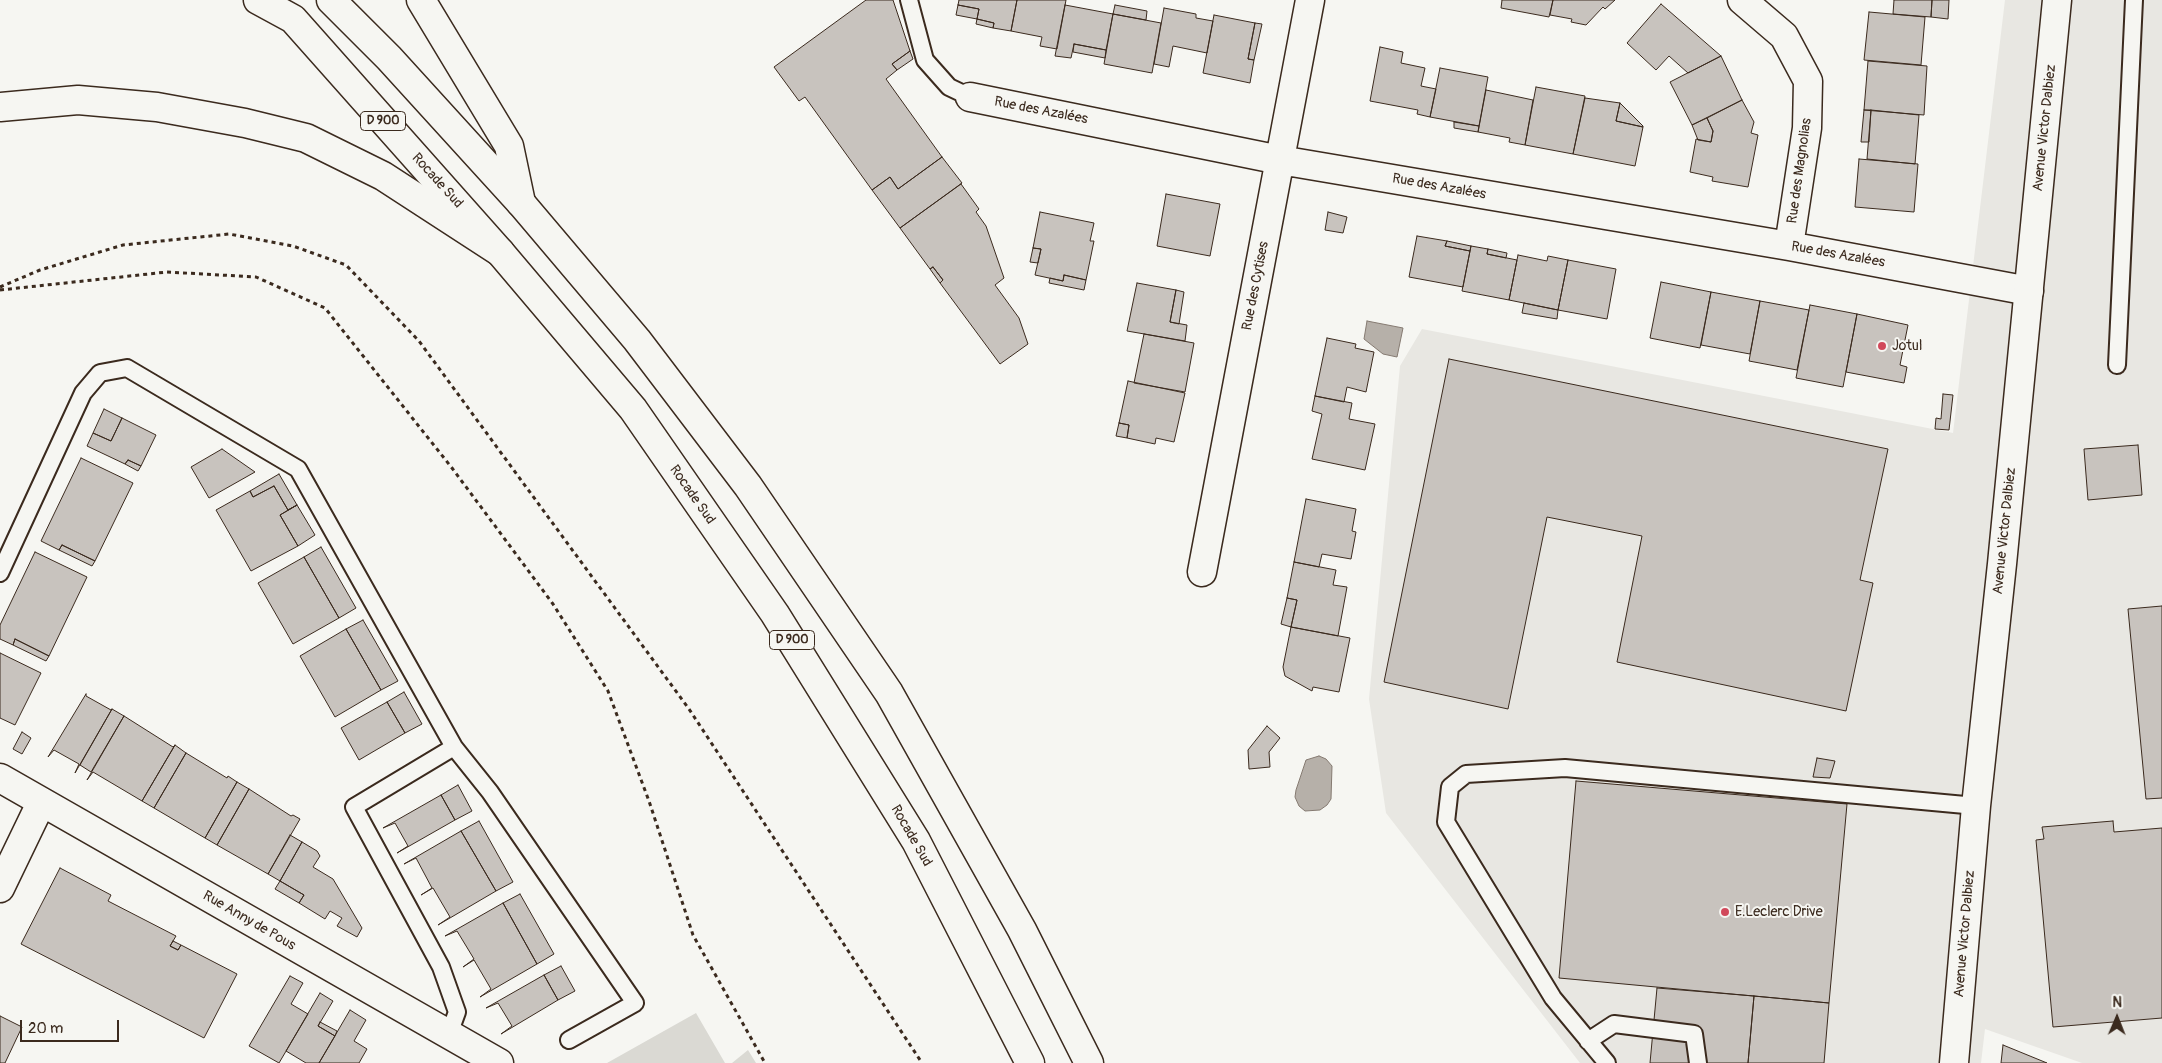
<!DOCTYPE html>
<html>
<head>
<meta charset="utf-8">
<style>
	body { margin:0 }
	#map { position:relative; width:2162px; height:1063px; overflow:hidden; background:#f6f6f2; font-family:Pangolin,sans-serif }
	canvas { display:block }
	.north { position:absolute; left:2092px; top:993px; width:50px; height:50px; -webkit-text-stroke:4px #f6f6f2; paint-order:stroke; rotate:1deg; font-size:14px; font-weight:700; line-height:20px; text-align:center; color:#3b2a1e }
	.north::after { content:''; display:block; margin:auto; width:18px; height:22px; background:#3b2a1e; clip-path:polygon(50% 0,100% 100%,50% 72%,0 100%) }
	.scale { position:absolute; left:20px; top:1020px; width:99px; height:22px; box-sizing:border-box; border:2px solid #3b2a1e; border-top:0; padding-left:6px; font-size:15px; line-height:18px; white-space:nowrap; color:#3b2a1e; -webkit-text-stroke:4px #f6f6f2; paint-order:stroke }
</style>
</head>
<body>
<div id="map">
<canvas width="2162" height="1063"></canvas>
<div class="north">N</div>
<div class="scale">20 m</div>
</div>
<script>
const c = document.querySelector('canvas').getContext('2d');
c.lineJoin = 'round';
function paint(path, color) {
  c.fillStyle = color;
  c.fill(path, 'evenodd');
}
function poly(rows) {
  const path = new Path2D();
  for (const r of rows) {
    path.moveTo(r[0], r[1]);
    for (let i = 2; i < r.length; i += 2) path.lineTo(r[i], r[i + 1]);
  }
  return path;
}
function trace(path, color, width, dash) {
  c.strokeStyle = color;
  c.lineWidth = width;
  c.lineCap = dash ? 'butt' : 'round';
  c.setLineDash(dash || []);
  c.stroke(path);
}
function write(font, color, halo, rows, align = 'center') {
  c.font = font + ' Pangolin,sans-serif';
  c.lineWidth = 4;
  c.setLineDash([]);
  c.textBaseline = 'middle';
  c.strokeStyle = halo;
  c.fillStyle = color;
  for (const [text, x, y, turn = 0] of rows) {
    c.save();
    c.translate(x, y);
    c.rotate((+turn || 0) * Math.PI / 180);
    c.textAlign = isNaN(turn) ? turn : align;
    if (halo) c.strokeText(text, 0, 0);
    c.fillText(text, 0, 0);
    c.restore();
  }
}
const built = poly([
	[2005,0,2162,0,2162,1063,2082,1063,1985,1029,1981,1063,1580,1063,1386,813,1369,699,1400,366,1422,329,1953,433]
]);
const green = poly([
	[696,1013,725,1063,607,1063],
	[748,1050,756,1063,732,1063]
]);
const water = poly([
	[1367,321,1403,328,1397,357,1383,354,1364,339,1367,321],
	[1319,756,1326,759,1332,766,1331,799,1327,805,1320,810,1305,811,1299,806,1295,797,1296,790,1306,760,1319,756]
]);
const building = poly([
	[866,0,893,0,910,51,892,64,897,70,886,79,942,157,898,189,890,177,872,190,805,97,799,101,774,67,866,0],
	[959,0,1017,0,1011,31,993,28,994,23,977,19,979,9,958,5,959,0],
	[1017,0,1066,0,1057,49,1040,46,1042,37,1011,31,1017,0],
	[1502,0,1553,0,1549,17,1501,8,1502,0],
	[1553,0,1615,0,1605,9,1603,7,1586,25,1571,22,1572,19,1550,15,1553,0],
	[1894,0,1932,0,1931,17,1893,14,1894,0],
	[1932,0,1949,0,1948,19,1931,17,1932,0],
	[1661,4,1721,56,1688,73,1669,56,1656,70,1627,43,1661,4],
	[958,5,979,9,977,19,956,15,958,5],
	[1065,5,1113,14,1106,50,1074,44,1071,58,1055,56,1065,5],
	[1115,5,1147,11,1146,20,1113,14,1115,5],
	[1164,8,1196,14,1196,18,1213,21,1207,53,1173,46,1169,67,1154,64,1164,8],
	[1869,12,1925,17,1921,65,1864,60,1869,12],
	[1113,14,1161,23,1152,73,1104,64,1113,14],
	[1214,15,1255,23,1248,59,1254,60,1250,83,1203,73,1214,15],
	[977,19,994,23,993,28,976,24,977,19],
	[1255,23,1262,24,1254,60,1248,59,1255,23],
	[1074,44,1106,50,1105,58,1073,52,1074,44],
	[1380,47,1403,52,1401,63,1425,68,1421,86,1436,89,1430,117,1417,114,1418,110,1370,101,1380,47],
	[910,51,913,59,897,70,892,64,910,51],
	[1721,56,1742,100,1692,125,1670,82,1721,56],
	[1868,61,1927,66,1924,115,1864,110,1868,61],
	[1440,68,1488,77,1479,126,1430,117,1440,68],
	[1536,87,1585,96,1573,154,1525,145,1536,87],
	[1486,90,1533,100,1525,145,1509,142,1510,138,1478,132,1486,90],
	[1585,98,1620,103,1616,121,1643,127,1635,166,1573,154,1585,98],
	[1742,100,1754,122,1751,133,1758,135,1748,187,1712,181,1713,177,1690,172,1696,139,1711,142,1713,131,1707,118,1742,100],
	[1620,103,1643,126,1643,127,1616,121,1620,103],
	[1864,110,1871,110,1869,142,1861,142,1864,110],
	[1871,110,1919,115,1915,164,1867,159,1871,110],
	[1707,118,1713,131,1711,142,1698,140,1692,125,1707,118],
	[1454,122,1479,126,1478,132,1454,128,1454,122],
	[942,157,962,183,900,228,872,190,890,177,898,189,942,157],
	[1859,159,1918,164,1914,212,1855,207,1859,159],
	[961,184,979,209,976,212,986,226,1004,278,995,285,1019,318,1028,344,1000,364,940,283,943,280,933,267,930,269,900,228,961,184],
	[1166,194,1220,204,1210,256,1157,246,1166,194],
	[1040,212,1094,223,1090,241,1094,241,1086,280,1064,275,1063,281,1035,275,1041,249,1033,248,1040,212],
	[1328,212,1347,217,1343,233,1325,230,1328,212],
	[1417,236,1447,241,1445,246,1470,251,1463,287,1409,277,1417,236],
	[1447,241,1471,246,1470,251,1445,246,1447,241],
	[1471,246,1488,249,1487,254,1517,260,1509,300,1462,291,1471,246],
	[1033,248,1041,249,1038,263,1030,262,1033,248],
	[1488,249,1507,253,1506,258,1487,254,1488,249],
	[1518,255,1547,261,1548,256,1568,260,1558,310,1509,300,1518,255],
	[1568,260,1616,269,1607,319,1558,310,1568,260],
	[933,267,943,280,940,283,930,269,933,267],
	[1064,275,1086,280,1084,290,1049,283,1050,278,1063,281,1064,275],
	[1661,282,1711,292,1700,348,1650,338,1661,282],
	[1137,283,1176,290,1170,322,1187,325,1185,341,1127,331,1137,283],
	[1176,290,1184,292,1179,324,1170,322,1176,290],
	[1711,292,1760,301,1750,354,1701,345,1711,292],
	[1760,301,1809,310,1797,370,1749,361,1760,301],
	[1524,303,1558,310,1557,319,1522,313,1524,303],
	[1810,305,1857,314,1843,387,1796,378,1810,305],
	[1857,314,1908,325,1900,365,1907,367,1904,383,1846,372,1857,314],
	[1144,334,1194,343,1185,392,1134,383,1144,334],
	[1327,338,1356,344,1355,348,1374,352,1366,392,1347,387,1344,402,1315,396,1327,338],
	[1449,359,1888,449,1860,580,1873,583,1846,711,1617,662,1642,536,1547,517,1508,709,1384,682,1449,359],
	[1128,381,1185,393,1174,442,1156,438,1155,444,1127,438,1129,425,1119,423,1128,381],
	[1943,394,1953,395,1949,430,1935,429,1936,418,1941,419,1943,394],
	[1315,396,1352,403,1349,419,1375,424,1365,470,1312,459,1322,414,1312,411,1315,396],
	[104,409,122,418,111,441,93,433,104,409],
	[122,418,156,435,141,466,128,460,125,464,87,446,93,433,111,441,122,418],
	[1119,423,1129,425,1127,438,1116,436,1119,423],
	[2138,445,2142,495,2088,500,2084,449,2138,445],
	[222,449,255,472,209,498,191,467,222,449],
	[81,458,133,483,95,561,62,545,59,550,41,541,81,458],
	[128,460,141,466,138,471,125,464,128,460],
	[279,474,297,505,288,510,274,486,253,497,250,491,279,474],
	[274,486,288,510,297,505,280,515,298,546,251,571,216,510,250,491,253,497,274,486],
	[1306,499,1356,509,1352,531,1356,532,1351,559,1322,554,1319,567,1294,562,1306,499],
	[297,505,315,535,298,546,280,515,297,505],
	[62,545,95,561,92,566,59,550,62,545],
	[321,547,356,608,339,618,304,557,321,547],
	[35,552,87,577,49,656,15,639,13,645,0,639,0,625,35,552],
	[304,557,339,618,293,644,258,583,304,557],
	[1294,562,1336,570,1333,585,1347,587,1338,636,1291,627,1297,600,1287,598,1294,562],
	[1287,598,1297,600,1291,627,1281,624,1287,598],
	[2162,606,2162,798,2146,799,2128,609,2162,606],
	[363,620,398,681,381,690,346,629,363,620],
	[1291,627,1350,638,1339,692,1313,687,1312,691,1285,676,1283,667,1291,627],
	[346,629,381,690,335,717,300,656,346,629],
	[15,639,49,656,46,661,13,645,15,639],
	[0,653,41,673,15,725,0,718,0,653],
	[404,692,422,724,405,733,387,702,404,692],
	[86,694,86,696,111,710,112,709,75,773,79,764,54,750,48,757,86,694],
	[387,702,405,733,359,760,341,728,387,702],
	[112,709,124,716,91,772,80,765,112,709],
	[124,716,173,747,175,745,142,801,93,772,87,780,124,716],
	[1267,726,1280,738,1269,752,1270,767,1249,769,1248,750,1267,726],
	[22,732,31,738,22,754,13,749,22,732],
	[175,745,186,753,154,808,142,801,175,745],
	[186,753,227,778,228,776,237,782,205,838,154,808,186,753],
	[1817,758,1835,761,1830,778,1813,777,1817,758],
	[1576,781,1847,804,1829,1003,1559,978,1576,781],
	[237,782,249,789,217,845,205,838,237,782],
	[458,785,472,811,455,820,441,795,458,785],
	[249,789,291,816,293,815,300,819,268,874,217,845,249,789],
	[441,795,455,820,397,853,408,846,395,823,383,828,441,795],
	[479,821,513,882,496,891,461,831,479,821],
	[2113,821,2114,832,2162,828,2162,1018,2053,1027,2036,840,2044,839,2042,827,2113,821],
	[461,831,496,891,438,925,450,917,433,888,421,895,432,888,416,858,404,864,461,831],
	[290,835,302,842,280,881,268,874,290,835],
	[302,842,317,851,320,856,313,867,333,879,362,928,357,937,337,926,342,918,330,911,325,919,299,903,304,895,280,881,302,842],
	[60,868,111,895,108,901,176,936,170,946,178,950,181,945,237,974,204,1038,21,944,60,868],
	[280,881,304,895,299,903,275,889,280,881],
	[520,894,554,954,537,964,503,903,520,894],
	[503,903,537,964,480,997,491,989,474,960,463,967,474,959,457,931,445,936,503,903],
	[173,941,181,945,178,950,170,946,173,941],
	[561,966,575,991,558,1000,544,975,561,966],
	[544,975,558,1000,501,1034,512,1026,498,1003,486,1008,544,975],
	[290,976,303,983,291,1004,308,1014,279,1063,249,1046,290,976],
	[1657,988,1754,996,1748,1063,1650,1063,1657,988],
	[320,993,333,1001,318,1026,335,1036,319,1063,306,1063,286,1051,320,993],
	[1754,996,1829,1003,1824,1063,1748,1063,1754,996],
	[350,1010,366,1020,354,1041,367,1049,359,1063,319,1063,350,1010],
	[0,1016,22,1027,5,1063,0,1063,0,1016],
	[320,1022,337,1031,335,1036,318,1026,320,1022],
	[2003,1045,2047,1063,2001,1063,2003,1045]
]);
const path = poly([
	[0,287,40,270,123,245,229,234,293,246,346,265,419,341,689,709,922,1063],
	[0,290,167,272,256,277,325,308,452,468,553,604,608,691,649,801,693,935,765,1063]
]);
const service = poly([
	[909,0,925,60,949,87,970,97],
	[2117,365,2134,0],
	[0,573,83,393,100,373,127,368,298,469,454,747,490,792,635,1003,569,1040],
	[449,1034,457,1012,441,967,354,807,454,747],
	[1588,1041,1614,1024,1694,1034,1698,1063],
	[1607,1063,1553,998,1446,822,1450,787,1466,774,1565,768,1976,806]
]);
const minor = poly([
	[1742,0,1784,36,1808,81,1807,128,1789,246],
	[970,97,1280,160,1789,246,2029,291],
	[1202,572,1310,0],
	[0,778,499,1063],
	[0,888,41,803]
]);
const tertiary = poly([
	[1954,1063,1976,806,2002,564,2057,0]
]);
const primary = poly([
	[258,0,293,19,500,252,633,409,775,614,916,841,1030,1063],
	[331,0,389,58,521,203,637,340,748,486,889,693,1022,930,1089,1063]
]);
const trunk = poly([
	[421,0,509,146,521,203],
	[0,107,78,100,157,107,245,123,306,138,383,176,500,252]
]);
const markers = [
	[1882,346,5,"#d1495b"],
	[1725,912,5,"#d1495b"]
];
const shields = [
	[383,121,45],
	[792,640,45]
];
const shieldNames = [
	["D 900",383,121],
	["D 900",792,640]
];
const streetNames = [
	["Rue des Azalées",1041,111,11],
	["Avenue Victor Dalbiez",2045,128,-84],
	["Rue des Magnolias",1800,171,-82],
	["Rocade Sud",437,181,48],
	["Rue des Azalées",1439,187,10],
	["Rue des Azalées",1838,255,10],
	["Rue des Cytises",1256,286,-79],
	["Rocade Sud",692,495,55],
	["Avenue Victor Dalbiez",2005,531,-84],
	["Rocade Sud",911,836,60],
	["Rue Anny de Pous",249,921,30],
	["Avenue Victor Dalbiez",1965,934,-85]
];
const poiNames = [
	["Jotul",1892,346],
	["E.Leclerc Drive",1735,912]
];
paint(built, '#e8e7e2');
paint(green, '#dad9d3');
paint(water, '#b6b0a9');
trace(water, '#857a71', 1);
paint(building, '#c8c3be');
trace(building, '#3b2a1e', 1);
trace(service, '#3b2a1e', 20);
trace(minor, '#3b2a1e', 31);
trace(tertiary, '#3b2a1e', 31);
trace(primary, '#3b2a1e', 31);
trace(trunk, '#3b2a1e', 31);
trace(path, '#3b2a1e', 3, [4, 4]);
trace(service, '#f6f6f2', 16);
trace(minor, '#f6f6f2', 28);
trace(tertiary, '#f6f6f2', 28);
trace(primary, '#f6f6f2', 28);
trace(trunk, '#f6f6f2', 28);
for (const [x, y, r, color] of markers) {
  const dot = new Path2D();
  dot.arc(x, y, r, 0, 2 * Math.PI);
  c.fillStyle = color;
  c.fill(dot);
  trace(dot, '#f6f6f2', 2);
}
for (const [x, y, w] of shields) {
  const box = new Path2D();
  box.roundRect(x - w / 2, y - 9.5, w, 19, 4);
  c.fillStyle = '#f6f6f2';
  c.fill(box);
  trace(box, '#3b2a1e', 1);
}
write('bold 12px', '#3b2a1e', null, shieldNames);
write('14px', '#3b2a1e', '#f6f6f2', streetNames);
write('14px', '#3b2a1e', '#f6f6f2', poiNames, 'left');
</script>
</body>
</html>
